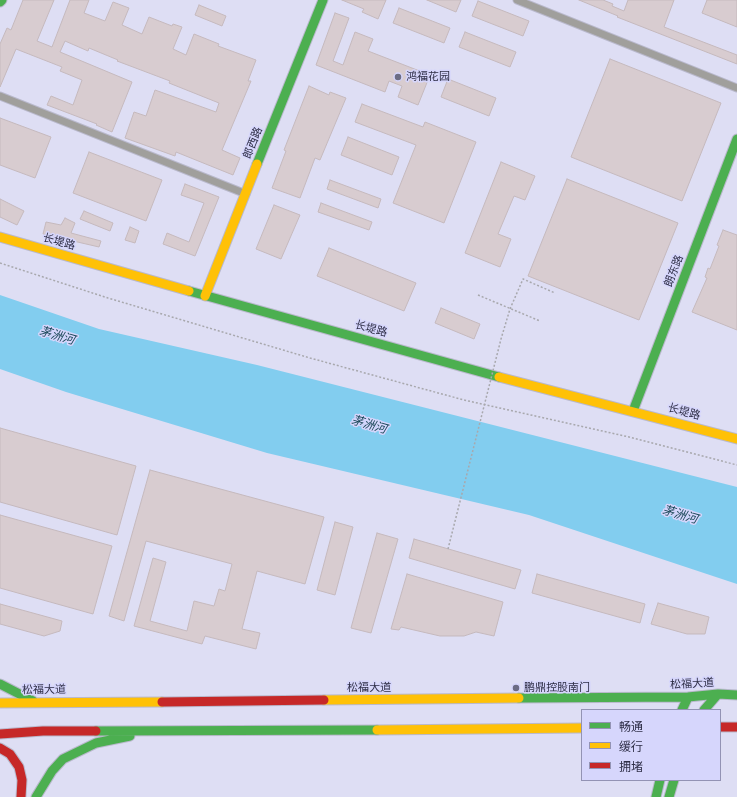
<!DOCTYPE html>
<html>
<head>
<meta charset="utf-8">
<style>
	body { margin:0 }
	#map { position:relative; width:737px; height:797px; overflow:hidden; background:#dedef4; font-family:"IBM Plex Sans","Noto Sans SC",sans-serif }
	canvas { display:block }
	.legend { position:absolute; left:581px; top:709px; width:140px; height:72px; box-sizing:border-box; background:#d6d6fc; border:1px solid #9393b4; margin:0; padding:5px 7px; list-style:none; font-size:12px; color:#2f2f47 }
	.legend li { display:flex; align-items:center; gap:8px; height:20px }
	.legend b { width:20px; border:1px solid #9393b4 }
</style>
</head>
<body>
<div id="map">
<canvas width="737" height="797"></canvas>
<ul class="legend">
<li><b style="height:5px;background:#4caf50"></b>畅通</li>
<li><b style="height:5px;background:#ffc107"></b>缓行</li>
<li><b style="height:5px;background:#c62828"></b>拥堵</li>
</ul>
</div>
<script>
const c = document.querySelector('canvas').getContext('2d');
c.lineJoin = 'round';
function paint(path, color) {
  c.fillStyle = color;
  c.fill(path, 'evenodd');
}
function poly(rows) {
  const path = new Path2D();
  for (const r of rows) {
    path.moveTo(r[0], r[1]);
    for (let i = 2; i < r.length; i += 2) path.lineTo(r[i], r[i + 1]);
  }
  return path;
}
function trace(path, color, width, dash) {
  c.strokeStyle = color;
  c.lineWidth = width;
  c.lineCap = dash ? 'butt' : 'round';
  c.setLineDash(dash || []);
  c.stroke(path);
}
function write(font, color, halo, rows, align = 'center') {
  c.font = font + ' "IBM Plex Sans","Noto Sans SC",sans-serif';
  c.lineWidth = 3;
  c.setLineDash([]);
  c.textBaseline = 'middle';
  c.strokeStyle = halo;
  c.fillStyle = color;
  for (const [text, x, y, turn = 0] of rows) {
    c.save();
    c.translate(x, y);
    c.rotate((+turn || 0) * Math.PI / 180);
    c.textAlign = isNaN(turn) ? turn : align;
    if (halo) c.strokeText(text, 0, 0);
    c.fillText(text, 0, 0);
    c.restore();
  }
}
const water = poly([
	[0,295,99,329,257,365,737,487,737,584,529,515,267,453,66,392,0,369]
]);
const building = poly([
	[23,0,54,0,37,41,52,47,70,0,89,0,84,13,105,21,113,2,129,8,122,25,142,34,149,17,172,26,173,24,182,27,173,49,186,55,194,34,219,44,218,46,256,60,248,81,251,81,222,150,240,158,233,175,176,152,175,156,125,138,134,112,146,116,155,90,216,112,219,103,169,83,170,81,125,64,117,61,118,60,89,48,88,51,65,41,60,52,132,82,112,132,96,125,97,124,47,105,51,96,73,105,82,80,60,71,62,67,16,49,0,87,0,44,7,28,11,30,23,0],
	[342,0,386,0,378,19,362,12,364,9,342,0],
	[427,0,461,0,456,12,427,0],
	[579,0,603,0,613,4,612,6,624,11,628,0,674,0,664,27,737,55,737,64,617,17,618,16,579,0],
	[707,0,737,0,737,27,702,13,707,0],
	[478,1,529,21,523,36,472,16,478,1],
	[199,5,226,16,222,26,195,15,199,5],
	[399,8,450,28,444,43,393,23,399,8],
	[335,13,349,18,333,61,343,65,355,32,373,39,368,51,430,75,418,105,398,97,402,86,389,81,385,92,316,65,335,13],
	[465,32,516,52,510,67,459,47,465,32],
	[610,59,721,103,682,201,571,157,610,59],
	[448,79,496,98,489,116,441,97,448,79],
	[309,86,329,95,330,92,346,98,320,160,315,158,300,198,272,188,286,151,284,150,309,86],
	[362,104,423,127,425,122,476,142,444,223,393,203,416,145,355,122,362,104],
	[0,118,51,137,35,178,0,165,0,118],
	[348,137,399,157,392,175,341,155,348,137],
	[89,152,162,180,146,221,73,193,89,152],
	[501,162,535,176,525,200,514,196,498,234,511,239,500,267,465,253,501,162],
	[567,179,678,223,639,320,528,276,567,179],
	[330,180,381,199,378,208,327,189,330,180],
	[185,184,219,197,195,256,163,244,167,233,189,242,204,203,181,195,185,184],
	[0,199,24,211,17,225,0,217,0,199],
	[321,203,372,222,369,230,318,212,321,203],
	[274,205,300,215,281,259,256,249,274,205],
	[84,211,113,223,110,231,80,219,84,211],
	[65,218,75,223,71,233,101,241,99,247,43,234,46,222,61,225,65,218],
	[130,227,139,231,135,243,125,240,130,227],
	[723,230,737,235,737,330,692,312,707,278,705,277,708,268,710,269,719,246,717,245,723,230],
	[329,248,416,283,404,311,317,276,329,248],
	[441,308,480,324,474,339,435,323,441,308],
	[0,428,136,466,117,535,0,502,0,428],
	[150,470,324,517,305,584,257,571,242,629,260,633,256,649,205,636,202,644,134,626,153,558,166,562,150,621,187,631,194,601,214,606,219,589,225,591,232,564,146,541,124,621,109,616,150,470],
	[0,515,112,546,93,614,0,588,0,515],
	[335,522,353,527,335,595,317,590,335,522],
	[377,533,398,539,371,633,351,628,377,533],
	[414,539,521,570,515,589,409,558,414,539],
	[407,574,503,602,494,636,476,632,464,636,440,636,401,627,399,630,391,629,407,574],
	[537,574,645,604,640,623,532,593,537,574],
	[658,603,709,617,705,634,687,634,651,624,658,603],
	[0,604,62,621,60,631,44,636,0,624,0,604]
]);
const path = poly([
	[0,263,108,298,310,358,464,400,629,437,737,465],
	[478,295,540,321]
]);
const street = poly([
	[517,0,737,88],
	[0,96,246,194]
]);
const fast = poly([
	[0,2,2,0],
	[257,164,323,0],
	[189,291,499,377],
	[633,411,737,139],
	[0,684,33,701],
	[519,698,688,697,718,694,737,695],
	[682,710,688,697],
	[704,710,718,694],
	[96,731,377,730],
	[36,797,52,771,63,759,96,743,130,736],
	[656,797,660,780],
	[669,797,674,780]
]);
const slow = poly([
	[0,237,189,291],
	[205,296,257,164],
	[499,377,737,439],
	[324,700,519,698],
	[0,703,162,702],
	[377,730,582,728]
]);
const jam = poly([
	[162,702,324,700],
	[720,727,737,727],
	[0,734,43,731,96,731],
	[0,748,10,754,19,767,22,780,21,797]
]);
const pathBridge = poly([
	[448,549,501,339,510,309,523,279,555,293]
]);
const markers = [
	[398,77,4,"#6c6c84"],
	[516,688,4,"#6c6c84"]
];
const poiNames = [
	["鸿福花园",406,77],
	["鹏鼎控股南门",524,688]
];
const streetNames = [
	["郎西路",253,143,-68],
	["长堤路",59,242,16],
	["朗东路",674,271,-69],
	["长堤路",371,329,15],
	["长堤路",684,412,15],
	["松福大道",692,684,-3],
	["松福大道",369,688],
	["松福大道",44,690,-1]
];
const waterNames = [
	["茅洲河",57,336,16],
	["茅洲河",369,425,16],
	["茅洲河",680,515,16]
];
paint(water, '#82cdef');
paint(building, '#d8ccd0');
trace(building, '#c5b9bd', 1);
trace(street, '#b9b9cc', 9);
trace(fast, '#b9b9cc', 11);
trace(slow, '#b9b9cc', 11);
trace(jam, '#b9b9cc', 11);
trace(path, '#a8a8ad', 1.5, [2, 2]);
trace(street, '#a09f9c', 7);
trace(fast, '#4caf50', 9);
trace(slow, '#ffc107', 9);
trace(jam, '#c62828', 9);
trace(pathBridge, '#a8a8ad', 1.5, [2, 2]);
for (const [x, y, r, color] of markers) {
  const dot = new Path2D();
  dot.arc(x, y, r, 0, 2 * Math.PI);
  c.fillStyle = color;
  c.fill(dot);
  trace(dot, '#d6d6fc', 1.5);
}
write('11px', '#2f2f47', '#d6d6fc', poiNames, 'left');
write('11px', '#2f2f47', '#d6d6fc', streetNames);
write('italic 12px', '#184757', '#d6d6fc', waterNames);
</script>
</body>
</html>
